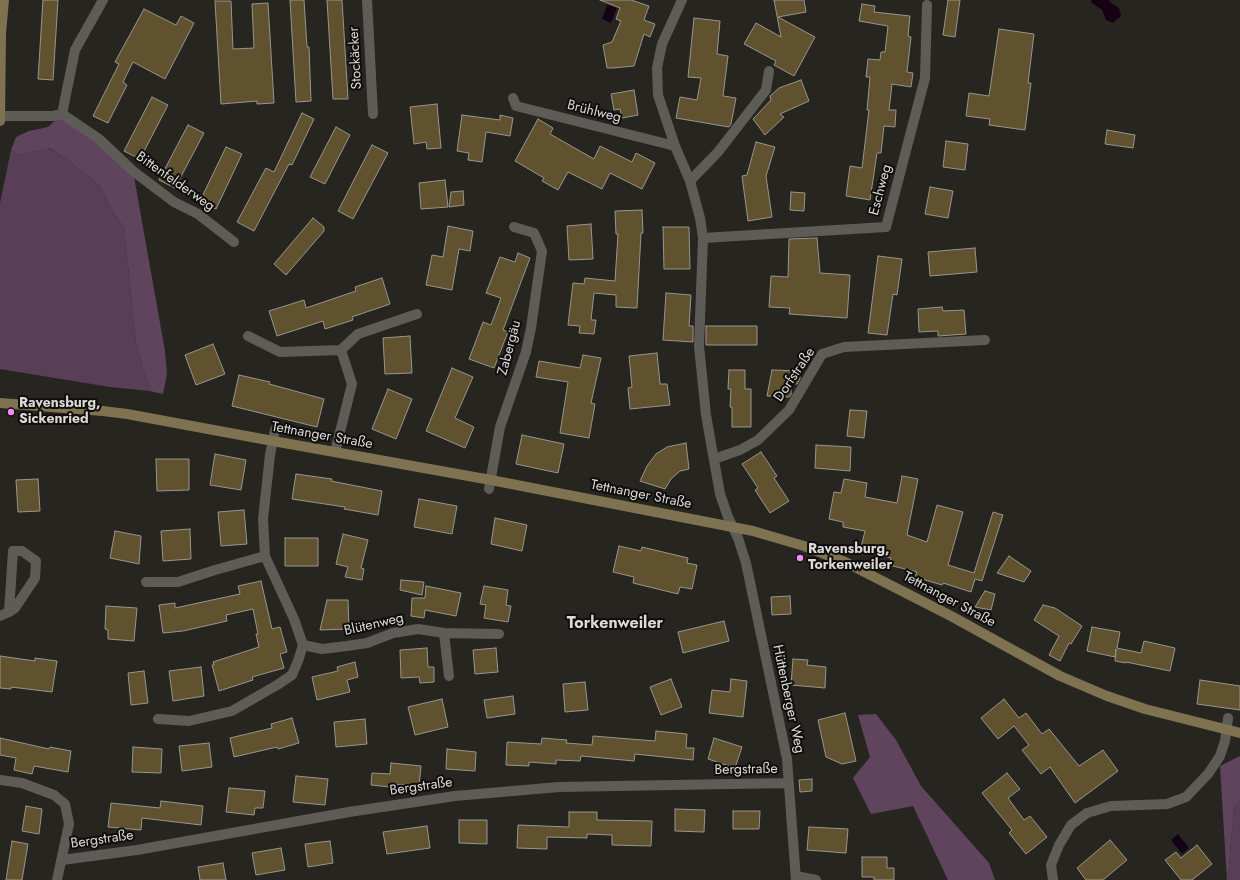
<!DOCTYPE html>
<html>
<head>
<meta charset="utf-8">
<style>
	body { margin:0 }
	canvas { display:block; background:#272520 }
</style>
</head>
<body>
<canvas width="1240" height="880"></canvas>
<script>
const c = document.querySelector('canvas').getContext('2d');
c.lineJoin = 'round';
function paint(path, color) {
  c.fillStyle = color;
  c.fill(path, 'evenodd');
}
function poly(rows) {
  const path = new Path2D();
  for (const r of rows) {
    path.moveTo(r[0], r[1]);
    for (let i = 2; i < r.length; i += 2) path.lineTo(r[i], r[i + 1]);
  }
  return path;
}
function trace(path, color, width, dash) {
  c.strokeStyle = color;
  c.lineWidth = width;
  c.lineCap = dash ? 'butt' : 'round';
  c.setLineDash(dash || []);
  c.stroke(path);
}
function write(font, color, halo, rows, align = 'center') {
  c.font = font + ' Jost,sans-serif';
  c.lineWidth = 4;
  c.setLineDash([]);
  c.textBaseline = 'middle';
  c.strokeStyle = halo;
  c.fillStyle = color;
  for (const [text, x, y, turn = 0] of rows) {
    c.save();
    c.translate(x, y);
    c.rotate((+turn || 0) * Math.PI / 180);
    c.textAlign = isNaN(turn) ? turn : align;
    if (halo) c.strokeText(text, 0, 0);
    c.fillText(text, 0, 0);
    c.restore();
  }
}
const green = poly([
	[48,148,67,159,100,186,112,210,124,227,136,344,150,391,110,387,0,369,0,203,11,150,21,155],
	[1240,801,1240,880,1228,880,1234,805]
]);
const forest = poly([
	[62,114,133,171,165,351,167,374,163,394,150,391,136,344,124,227,112,210,100,186,67,159,49,148,21,155,11,150,16,137,29,131,48,127],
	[876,714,896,740,921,786,989,863,995,880,948,880,913,806,871,814,853,778,870,757,858,715],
	[1240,756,1240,801,1234,805,1228,880,1227,880,1220,766]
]);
const water = poly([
	[1091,0,1109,0,1110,2,1119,8,1121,16,1113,23,1106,20,1102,10,1092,3],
	[607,5,617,8,611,23,602,19],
	[1178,834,1189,848,1182,854,1171,840]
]);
const building = poly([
	[43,0,58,0,53,80,38,79,43,0],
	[290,0,304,0,307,47,309,47,311,101,296,102,290,0],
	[327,0,342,0,348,99,333,99,327,0],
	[600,0,631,0,649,6,644,20,655,24,650,37,644,34,634,66,613,68,607,68,603,45,612,42,621,21,616,19,620,8,600,0],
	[774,0,804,0,806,12,778,17,815,37,794,76,774,65,776,61,744,44,756,23,781,37,774,0],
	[948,0,960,0,955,37,943,35,948,0],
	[215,1,231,1,233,49,254,48,252,4,268,3,274,103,257,104,257,101,221,104,215,1],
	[862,4,875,6,874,12,910,16,908,36,911,37,907,72,913,73,911,87,892,84,889,110,896,110,895,127,884,126,881,153,877,153,870,200,846,196,850,166,862,168,869,110,867,110,870,77,866,77,868,59,880,60,881,52,885,52,888,26,859,21,862,4],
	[144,9,176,25,181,16,194,23,165,79,133,62,123,82,127,85,108,123,93,116,119,64,115,62,144,9],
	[694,18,720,21,717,54,728,56,723,96,736,98,731,124,729,127,676,118,680,97,697,100,701,78,688,77,694,18],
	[999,29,1034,34,1028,83,1031,83,1025,130,989,125,990,119,966,116,969,93,989,96,999,29],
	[801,80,809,101,780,114,784,117,765,135,753,119,771,100,770,96,779,88,801,80],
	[634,90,638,115,622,118,620,109,614,110,611,94,634,90],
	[152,97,168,105,140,159,124,151,152,97],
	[437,104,441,148,427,149,426,142,414,144,410,107,437,104],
	[302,113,314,119,292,165,289,164,254,231,237,222,266,168,274,172,302,113],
	[462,115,500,120,500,115,513,118,510,136,486,132,482,162,468,160,469,153,457,151,462,115],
	[538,119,553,128,550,134,594,159,600,146,632,162,636,153,655,163,642,189,610,173,602,189,568,172,558,190,542,181,544,178,515,161,538,119],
	[188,125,204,133,175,188,159,180,188,125],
	[336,127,350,135,325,184,310,177,336,127],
	[1107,130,1135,135,1133,148,1105,144,1107,130],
	[946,141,968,144,965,170,943,167,946,141],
	[756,142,775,147,766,176,772,217,748,221,742,176,747,175,756,142],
	[372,145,388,153,353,219,338,211,372,145],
	[226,147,242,154,216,209,200,201,226,147],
	[445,180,448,207,421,209,419,183,445,180],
	[930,187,953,191,948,218,925,214,930,187],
	[463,191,464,205,449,207,451,192,463,191],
	[791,192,805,193,804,211,790,210,791,192],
	[642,210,643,233,641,233,637,308,616,307,616,295,594,293,591,320,596,320,594,334,579,333,580,326,568,325,573,283,584,284,585,278,615,281,618,234,616,234,615,211,642,210],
	[313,218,324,227,324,231,286,275,274,264,313,218],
	[591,224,593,259,569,260,567,226,591,224],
	[448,226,473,231,470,251,459,249,452,290,426,285,432,255,443,257,448,226],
	[663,227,689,227,690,269,664,269,663,227],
	[817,238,820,273,850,275,847,318,789,314,790,308,769,307,771,276,788,277,789,239,817,238],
	[975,248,977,272,930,276,928,252,975,248],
	[518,253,530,258,503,330,508,332,494,368,469,359,483,322,491,325,501,298,486,293,500,257,515,262,518,253],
	[878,256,902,259,897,295,893,294,887,335,868,333,878,256],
	[382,278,390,304,352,317,353,320,325,329,323,321,277,336,269,311,304,300,306,308,356,291,355,287,382,278],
	[666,293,691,295,689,326,693,326,693,342,663,340,666,293],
	[942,307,943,311,964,310,966,334,938,336,938,331,919,332,918,309,942,307],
	[706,326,757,326,757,345,706,345,706,326],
	[410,336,412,373,385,374,383,338,410,336],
	[213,344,225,374,196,385,185,355,213,344],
	[657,353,660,384,667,384,670,405,630,409,628,388,632,387,629,356,657,353],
	[583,355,601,358,591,403,595,404,589,438,560,433,568,382,536,377,539,361,580,368,583,355],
	[452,368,473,377,455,418,474,427,465,448,426,431,452,368],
	[729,370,745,370,745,389,751,389,751,427,732,427,732,407,730,407,731,389,728,389,729,370],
	[772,370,800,371,800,379,797,384,791,384,791,395,789,397,767,396,772,370],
	[239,375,270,382,269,384,324,399,317,427,232,406,239,375],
	[388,389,412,399,396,439,372,429,388,389],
	[850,410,867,411,864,438,847,436,850,410],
	[522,435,564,444,558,473,516,464,522,435],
	[686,443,689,469,680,471,671,479,665,489,640,481,647,466,656,454,667,447,686,443],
	[816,445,851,447,850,471,815,468,816,445],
	[761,452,777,476,774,478,789,501,770,513,755,490,758,488,742,464,761,452],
	[215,454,246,460,241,490,210,485,215,454],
	[156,459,189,459,189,490,157,491,156,459],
	[296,474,332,479,331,481,382,491,378,515,344,509,345,507,292,499,296,474],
	[902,476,918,479,907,535,927,542,937,505,963,512,948,565,974,573,993,512,1003,515,982,581,975,579,971,592,943,583,942,585,915,577,917,572,889,565,891,558,860,551,865,531,843,527,843,522,829,519,834,492,841,493,844,479,867,483,865,497,897,503,902,476],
	[38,479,40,511,18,512,16,480,38,479],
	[419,499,457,506,452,534,414,527,419,499],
	[244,510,247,544,221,546,218,512,244,510],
	[495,518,527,525,522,551,491,544,495,518],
	[190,529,191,559,163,561,161,531,190,529],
	[115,531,141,536,139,564,110,558,115,531],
	[343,534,368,540,361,568,364,569,362,580,345,577,348,567,336,564,343,534],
	[285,538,318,538,318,566,285,566,285,538],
	[619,546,641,551,642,547,688,558,687,563,697,565,692,589,680,587,678,594,633,583,634,577,613,572,619,546],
	[1009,556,1031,571,1024,582,997,573,1009,556],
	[401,580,424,582,422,595,400,590,401,580],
	[261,581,272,629,280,627,287,652,280,654,284,668,252,677,253,680,219,691,212,665,214,665,213,662,259,647,256,634,258,634,253,609,226,615,227,621,183,631,163,633,159,605,175,603,175,608,240,594,238,586,261,581],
	[426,586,461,593,456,616,425,610,424,618,411,616,412,598,425,598,426,586],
	[484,586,508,590,506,605,511,606,508,622,484,618,486,605,480,604,484,586],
	[985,591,995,594,991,610,975,607,985,591],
	[790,596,791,614,772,615,771,597,790,596],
	[327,600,348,600,349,629,320,630,327,600],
	[1043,605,1055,608,1082,626,1071,644,1069,643,1060,661,1049,655,1059,636,1034,620,1043,605],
	[106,606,137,608,134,641,108,639,108,630,105,629,106,606],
	[724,621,729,641,683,653,678,632,724,621],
	[1092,627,1120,632,1117,648,1141,653,1144,641,1175,648,1170,671,1126,662,1126,663,1115,661,1116,649,1115,657,1087,651,1092,627],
	[427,648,428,667,434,667,434,682,420,683,419,677,401,678,400,650,427,648],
	[496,648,498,672,475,674,473,650,496,648],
	[0,656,35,661,35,658,57,661,52,692,11,687,11,689,0,688,0,656],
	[793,659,808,660,807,665,826,667,825,688,791,685,793,659],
	[355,662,358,677,347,680,350,692,317,700,312,677,338,671,337,667,355,662],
	[201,667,204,696,173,701,169,671,201,667],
	[144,671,148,703,131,705,128,673,144,671],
	[671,679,682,707,661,715,650,687,671,679],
	[731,679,747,681,743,717,709,713,712,690,730,692,731,679],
	[1200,680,1240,686,1240,710,1197,704,1200,680],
	[585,682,588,710,565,712,563,684,585,682],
	[513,696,515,714,487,718,484,700,513,696],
	[442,699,448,727,415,735,408,707,442,699],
	[1004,699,1019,718,1026,713,1042,734,1049,729,1079,766,1103,750,1118,771,1075,803,1050,767,1041,774,1022,750,1029,745,1014,726,998,739,981,718,1004,699],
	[845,713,856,761,842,764,826,757,818,720,845,713],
	[292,718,299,743,278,749,277,747,234,757,230,738,272,728,271,724,292,718],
	[365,719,367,744,336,747,334,722,365,719],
	[656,731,687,734,686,748,694,748,693,760,635,754,634,761,581,756,580,761,556,760,556,764,529,762,529,766,506,765,507,742,541,744,542,738,567,740,566,743,592,745,593,736,655,741,656,731],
	[0,738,49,749,50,747,71,751,68,772,34,766,32,774,14,770,16,758,0,755,0,738],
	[714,738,742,747,735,768,708,759,714,738],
	[209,743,212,767,182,771,179,746,209,743],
	[133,747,162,749,161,773,132,772,133,747],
	[447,749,476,752,475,771,446,769,447,749],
	[391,763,421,766,419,786,391,784,390,787,371,785,372,773,390,774,391,763],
	[1007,773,1020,789,1008,798,1024,820,1030,816,1047,837,1026,854,1009,833,1012,830,982,793,1007,773],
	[296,776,328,779,325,805,293,802,296,776],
	[812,779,812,791,800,792,799,780,812,779],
	[229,788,265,791,263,808,255,808,254,815,226,812,229,788],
	[161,801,203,806,201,825,142,818,141,830,108,827,111,803,160,808,161,801],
	[26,806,42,809,39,834,22,831,26,806],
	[675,809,705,810,704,832,675,831,675,809],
	[733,811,760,811,759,829,733,829,733,811],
	[569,812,597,812,597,820,652,821,651,846,612,845,612,835,587,834,587,838,547,837,547,849,517,848,518,825,569,827,569,812],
	[459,820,487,820,487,844,459,843,459,820],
	[427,826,430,848,387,854,383,832,427,826],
	[809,827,848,829,846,853,807,850,809,827],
	[1110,840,1127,860,1103,880,1086,880,1077,868,1110,840],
	[12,841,28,844,22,880,6,880,12,841],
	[330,841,333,863,308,867,305,844,330,841],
	[1197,845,1212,864,1192,880,1181,880,1165,860,1176,852,1181,858,1197,845],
	[281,848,285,870,256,875,252,853,281,848],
	[862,857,887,857,887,868,894,868,894,880,874,880,874,877,862,877,862,857],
	[223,863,226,880,200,880,198,867,223,863]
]);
const street = poly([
	[367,0,373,114],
	[682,0,662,44,657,68,658,95,675,146,690,181,700,218,703,238,699,346,706,415,720,494,728,517,738,538,746,563,787,759,796,880],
	[513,98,516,106,675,146],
	[62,114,99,139,133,171,174,202,198,214,234,242],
	[62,114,75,50,103,0],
	[1,116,53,116,62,114],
	[690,181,718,152,766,90,769,71],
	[703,238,886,227,925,78,927,5],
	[248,336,280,352,341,350,352,384,335,452],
	[341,350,358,334,417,314],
	[714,459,740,450,758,440,789,410,822,354,844,347,985,340],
	[489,489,500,427,526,352,531,328,542,251,534,233,514,227],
	[146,582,178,582,215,570,265,556],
	[0,616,9,612,15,608,35,578,36,561,22,551,13,551,9,612],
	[444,633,449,676],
	[303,645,322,649,347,646,367,643,393,633,418,629,444,633,499,634],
	[158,719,189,721,232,711,277,685,292,675,298,661,303,645,294,619,265,556,263,519,270,455,275,430],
	[0,780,22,783,54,795,65,804,69,824,57,880],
	[62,860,137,850,349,812,455,796,559,787,788,783],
	[796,876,816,880],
	[1053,880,1051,865,1059,845,1071,825,1087,813,1111,806,1167,804,1186,797,1208,774,1220,756,1225,741,1228,718]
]);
const secondary = poly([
	[0,121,1,33,4,0],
	[0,403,103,411,127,414,273,441,491,480,753,531,804,546,845,562,951,616,1060,676,1107,696,1145,709,1240,733]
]);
const markers = [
	[11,412,4,"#f489f1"],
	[800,558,4,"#f489f1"]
];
const streetNames = [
	["Stockäcker",356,58,-93],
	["Brühlweg",594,112,14],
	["Bittenfelderweg",175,182,35],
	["Eschweg",881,190,-75],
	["Zabergäu",510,348,-75],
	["Dorfstraße",795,375,-56],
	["Tettnanger Straße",322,436,10],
	["Tettnanger Straße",641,495,11],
	["Tettnanger Straße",949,600,28],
	["Blütenweg",374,625,-13],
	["Hüttenberger Weg",788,699,78],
	["Bergstraße",746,770,-1],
	["Bergstraße",421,787,-8],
	["Bergstraße",102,840,-8]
];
const poiNames = [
	["Ravensburg,",19,404],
	["Sickenried",19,420],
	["Ravensburg,",808,550],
	["Torkenweiler",808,566]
];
const quarterNames = [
	["Torkenweiler",615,624]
];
paint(green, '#593e58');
paint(forest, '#60445e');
paint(water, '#150215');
paint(building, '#60522e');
trace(building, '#97958f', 1);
trace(street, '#5e5c57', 10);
trace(secondary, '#7e7251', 10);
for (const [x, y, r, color] of markers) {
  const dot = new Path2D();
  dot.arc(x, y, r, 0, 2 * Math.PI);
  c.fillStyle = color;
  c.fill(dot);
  trace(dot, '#0f0e0c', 1.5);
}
write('14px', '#dbdad7', '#0f0e0c', streetNames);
write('bold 14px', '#dbdad7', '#0f0e0c', poiNames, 'left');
write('bold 16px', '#dbdad7', '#0f0e0c', quarterNames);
</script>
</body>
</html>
